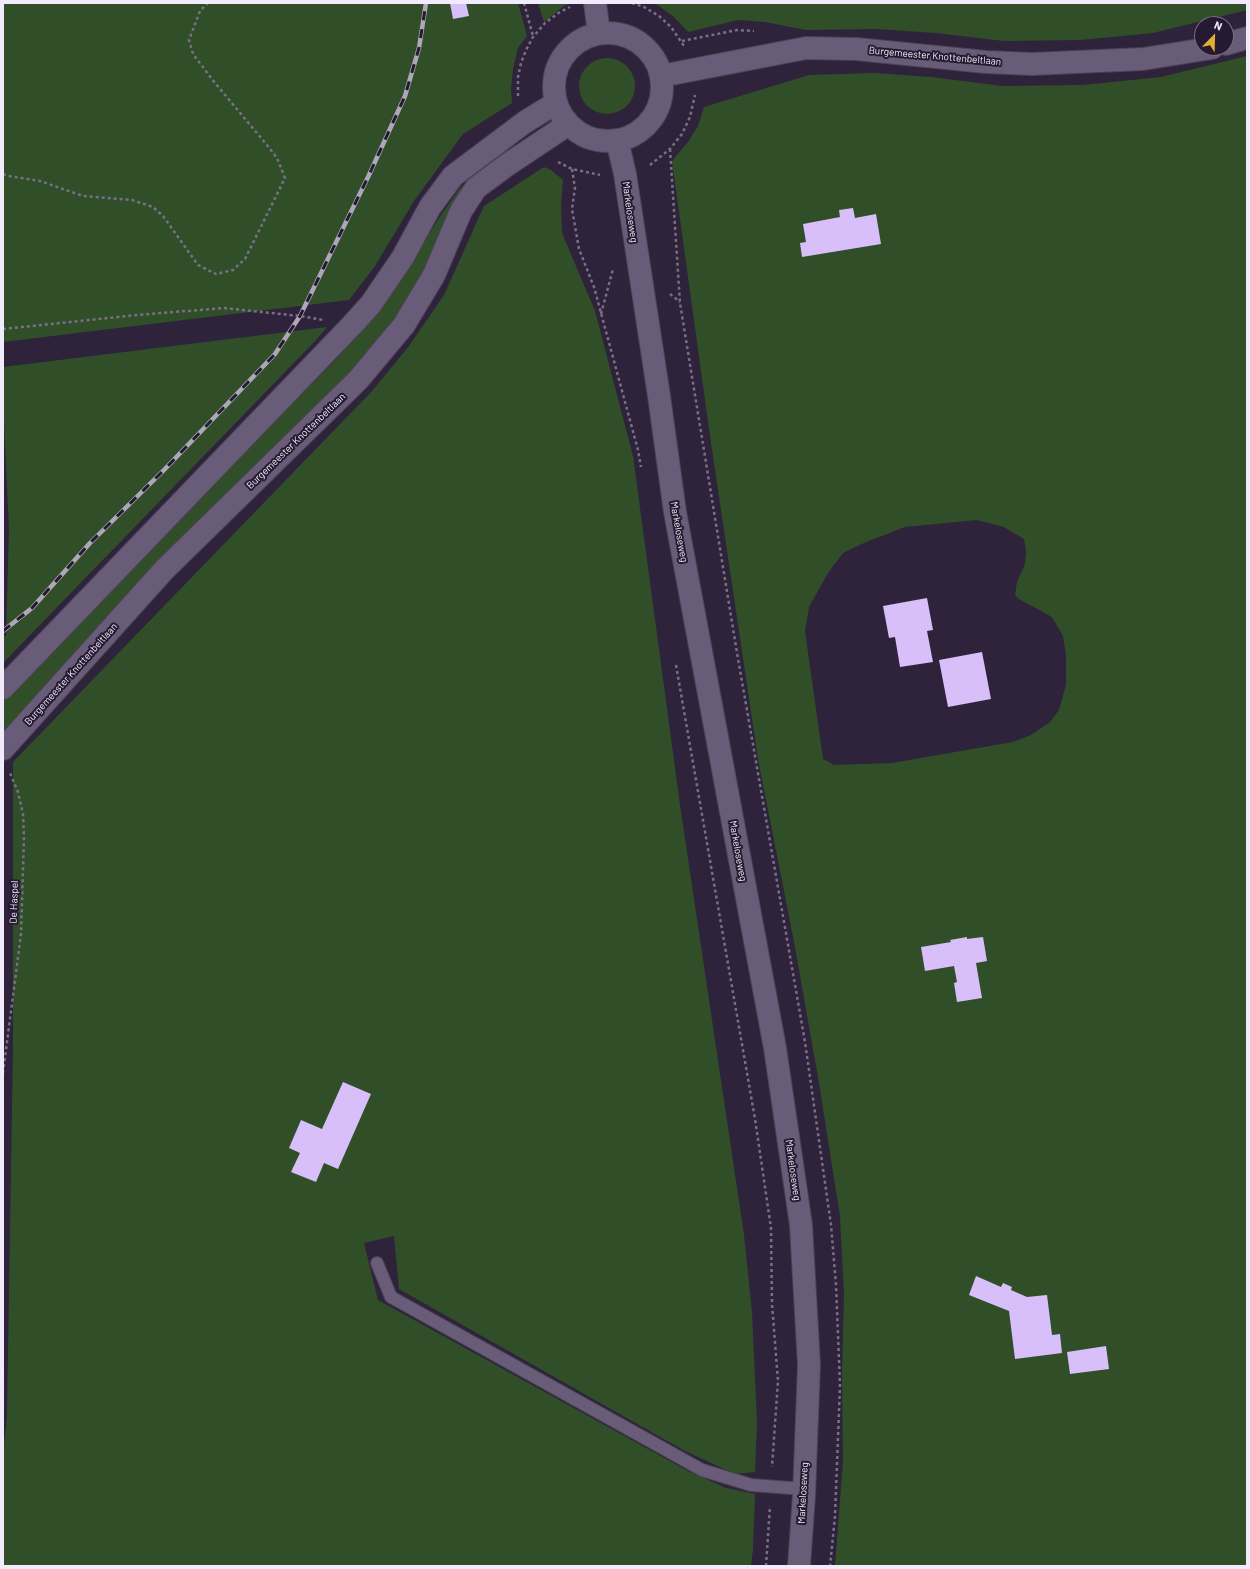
<!DOCTYPE html>
<html>
<head>
<meta charset="utf-8">
<style>
	body { margin:0 }
	#map { position:relative; width:1250px; height:1569px; overflow:hidden; background:#2f233b; font-family:Barlow,sans-serif }
	canvas { display:block }
	.frame { position:absolute; inset:0; border:4px solid #f2ebfb; pointer-events:none }
	.north { position:absolute; left:1194px; top:16px; width:40px; height:40px; box-sizing:border-box; background:#251a31; border:1px solid #776e82; border-radius:50%; rotate:23deg; font-size:11px; font-weight:700; line-height:16px; text-align:center; color:#f2ebfb }
	.north::after { content:''; display:block; margin:auto; width:14px; height:18px; background:#e2af34; clip-path:polygon(50% 0,100% 100%,50% 72%,0 100%) }
</style>
</head>
<body>
<div id="map">
<canvas width="1250" height="1569"></canvas>
<div class="frame"></div>
<div class="north">N</div>
</div>
<script>
const c = document.querySelector('canvas').getContext('2d');
c.lineJoin = 'round';
function paint(path, color) {
  c.fillStyle = color;
  c.fill(path, 'evenodd');
}
function poly(rows) {
  const path = new Path2D();
  for (const r of rows) {
    if (r.length === 3) {
      path.moveTo(r[0] + r[2], r[1]);
      path.arc(r[0], r[1], r[2], 0, 2 * Math.PI);
      continue;
    }
    path.moveTo(r[0], r[1]);
    for (let i = 2; i < r.length; i += 2) path.lineTo(r[i], r[i + 1]);
  }
  return path;
}
function trace(path, color, width, dash) {
  c.strokeStyle = color;
  c.lineWidth = width;
  c.lineCap = dash ? 'butt' : 'round';
  c.setLineDash(dash || []);
  c.stroke(path);
}
function write(font, color, halo, rows, align = 'center') {
  c.font = font + ' Barlow,sans-serif';
  c.lineWidth = 4;
  c.setLineDash([]);
  c.textBaseline = 'middle';
  c.strokeStyle = halo;
  c.fillStyle = color;
  for (const [text, x, y, turn = 0] of rows) {
    c.save();
    c.translate(x, y);
    c.rotate((+turn || 0) * Math.PI / 180);
    c.textAlign = isNaN(turn) ? turn : align;
    if (halo) c.strokeText(text, 0, 0);
    c.fillText(text, 0, 0);
    c.restore();
  }
}
const green = poly([
	[3,3,518,3,527,36,518,48,513,69,511,89,512,103,463,134,414,201,375,266,349,300,3,342],
	[538,3,571,3,564,6,544,22],
	[653,3,1247,3,1247,10,1153,33,1080,40,1004,41,936,33,876,29,806,30,765,22,738,20,688,32,674,17,659,6],
	[1247,56,1247,1566,835,1566,843,1462,842,1375,844,1293,840,1216,819,1083,795,947,758,759,710,436,672,161,688,142,698,126,704,107,809,75,875,73,931,77,1002,86,1083,85,1161,77],
	[977,520,1004,527,1024,539,1026,552,1025,564,1017,582,1015,595,1019,599,1052,617,1063,636,1066,655,1066,685,1059,710,1050,722,1031,735,1013,742,892,763,834,765,823,759,805,631,809,607,828,573,843,553,866,542,905,527],
	[607,86,28],
	[544,167,551,170,563,180,561,205,562,233,595,311,633,456,680,805,744,1235,752,1312,757,1422,755,1472,735,1474,685,1451,399,1289,394,1236,364,1243,378,1300,688,1471,726,1488,755,1494,753,1549,751,1566,3,1566,3,1454,7,1416,13,1046,13,762,373,390,409,346,444,295,484,206],
	[468,181,422,283,389,331,354,373,3,732,3,698,337,358,399,283,439,218,460,188],
	[327,327,316,340,3,663,3,636,6,636,9,529,3,401,3,367]
]);
const building = poly([
	[450,3,466,3,469,16,453,19],
	[853,208,855,218,876,214,881,244,802,257,800,243,806,242,803,224,840,217,839,210],
	[927,598,933,630,927,631,933,662,900,667,895,637,889,638,883,606],
	[982,652,991,699,948,707,939,660],
	[967,937,967,939,983,937,987,961,976,963,982,998,957,1002,954,983,957,982,954,966,925,971,921,947,951,942,950,940],
	[343,1082,371,1094,338,1169,324,1163,316,1182,291,1172,300,1153,289,1148,301,1120,322,1129],
	[976,1276,1001,1287,1003,1283,1012,1287,1011,1290,1027,1297,1047,1295,1052,1335,1060,1334,1062,1353,1015,1359,1009,1311,969,1295],
	[1106,1346,1109,1369,1070,1374,1067,1352]
]);
const path = poly([
	[524,3,533,36],
	[632,3,644,7,659,16,671,27,684,46],
	[682,41,737,30,754,31],
	[518,96,518,77,521,63,526,50,533,37,545,23,560,12,570,7],
	[670,149,680,303,737,653,805,1042,831,1225,836,1285,840,1385,835,1516,830,1566],
	[558,162,572,169,600,175],
	[650,165,670,149,682,134,690,117,695,95],
	[572,169,575,188,572,209,579,249,594,287,638,450,641,467],
	[3,174,9,176,40,181,83,196,132,200,153,207,163,216,198,265,216,274,233,270,245,259,285,178,277,158,267,145,215,83,193,54,189,40,200,11,208,3],
	[670,294,680,302],
	[601,314,613,269],
	[3,329,137,315,224,308,300,316,323,320],
	[676,665,755,1119,771,1228,772,1304,778,1381,772,1467],
	[3,1073,21,934,24,837,23,814,18,792,10,773],
	[766,1566,770,1506]
]);
const service = poly([
	[377,1263,391,1297,702,1470,751,1485,804,1489]
]);
const minor = poly([
	[3,688,352,325,371,304,403,257,430,207,453,176,525,122,556,103],
	[3,749,164,570,358,380,404,325,434,275,461,211,476,188,507,165,567,125]
]);
const tertiary = poly([
	[1226,44,1247,38],
	[661,76,806,48,856,49,986,62,1032,64,1143,59,1212,48]
]);
const secondary = poly([
	[595,3,599,33],
	[608,87,54],
	[617,140,625,174,659,396,675,512,775,1048,801,1225,809,1365,804,1495,799,1566]
]);
const rail = poly([
	[3,631,32,608,90,543,164,470,275,354,300,316,369,175,405,96,419,48,426,3]
]);
const streetNames = [
	["Burgemeester Knottenbeltlaan",935,56,5],
	["Markeloseweg",630,212,82],
	["Burgemeester Knottenbeltlaan",296,441,-44],
	["Markeloseweg",679,532,80],
	["Burgemeester Knottenbeltlaan",71,674,-48],
	["Markeloseweg",738,851,80],
	["De Haspel",14,902,-88],
	["Markeloseweg",793,1170,82],
	["Markeloseweg",803,1493,-87]
];
paint(green, '#304f29');
paint(building, '#d9bff9');
trace(service, '#4c4256', 14);
trace(minor, '#4c4256', 24);
trace(tertiary, '#4c4256', 24);
trace(secondary, '#4c4256', 24);
trace(path, '#7a7085', 2.5, [3, 3]);
trace(service, '#695c78', 12);
trace(minor, '#695c78', 22);
trace(tertiary, '#695c78', 22);
trace(secondary, '#695c78', 22);
trace(rail, '#afa7b9', 4.5);
trace(rail, '#251a31', 3, [9]);
write('10px', '#f2ebfb', '#251a31', streetNames);
</script>
</body>
</html>
